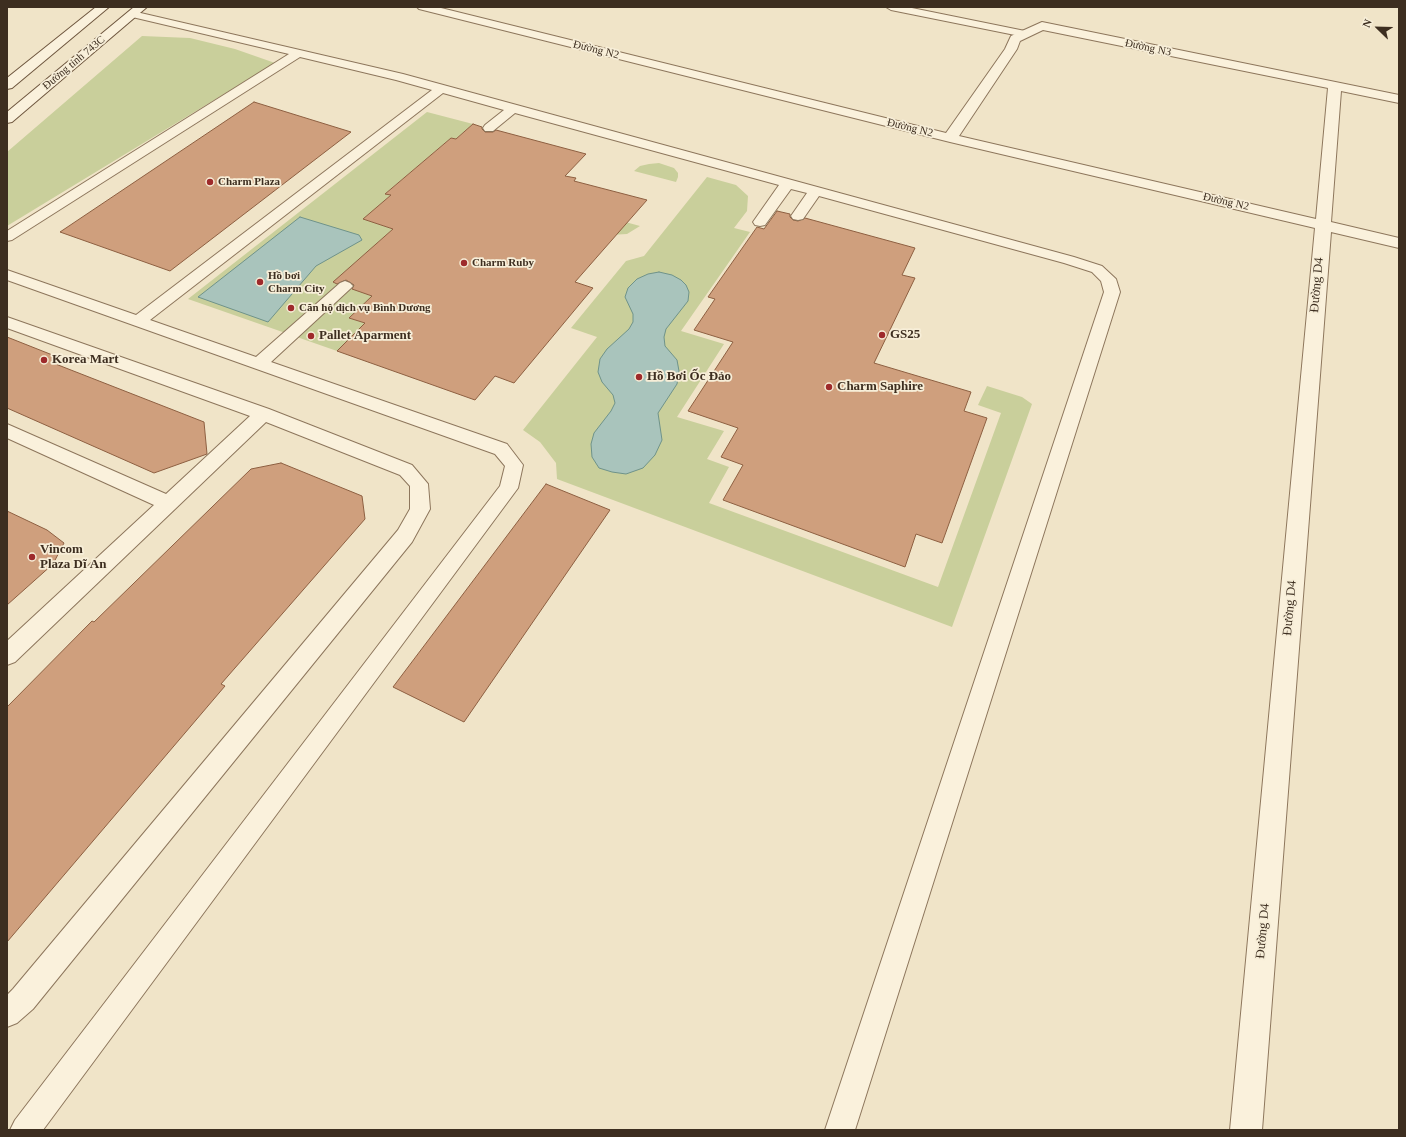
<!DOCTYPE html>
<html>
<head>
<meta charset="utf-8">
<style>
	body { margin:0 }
	#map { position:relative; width:1406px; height:1137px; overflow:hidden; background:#f0e4c8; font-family:"Times New Roman",serif }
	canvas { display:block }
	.frame { position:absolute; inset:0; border:8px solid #3d2e20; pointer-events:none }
	.north { position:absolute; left:1358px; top:8px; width:40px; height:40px; -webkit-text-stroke:3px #f7eed8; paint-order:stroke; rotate:293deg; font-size:11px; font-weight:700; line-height:16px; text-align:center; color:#3d2e20 }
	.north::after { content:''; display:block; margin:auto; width:14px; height:18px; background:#3d2e20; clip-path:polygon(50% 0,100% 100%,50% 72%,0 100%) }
</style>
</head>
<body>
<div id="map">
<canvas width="1406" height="1137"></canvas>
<div class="frame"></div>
<div class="north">N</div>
</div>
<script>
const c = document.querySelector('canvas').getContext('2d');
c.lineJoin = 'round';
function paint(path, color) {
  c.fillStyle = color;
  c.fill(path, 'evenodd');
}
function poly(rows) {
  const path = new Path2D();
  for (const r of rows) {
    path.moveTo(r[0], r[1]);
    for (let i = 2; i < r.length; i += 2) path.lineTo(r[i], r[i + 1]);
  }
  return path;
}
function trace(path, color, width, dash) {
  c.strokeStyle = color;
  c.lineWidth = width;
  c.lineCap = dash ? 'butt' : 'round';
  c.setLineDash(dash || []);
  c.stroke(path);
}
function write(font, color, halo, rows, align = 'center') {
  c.font = font + ' "Times New Roman",serif';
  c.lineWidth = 3.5;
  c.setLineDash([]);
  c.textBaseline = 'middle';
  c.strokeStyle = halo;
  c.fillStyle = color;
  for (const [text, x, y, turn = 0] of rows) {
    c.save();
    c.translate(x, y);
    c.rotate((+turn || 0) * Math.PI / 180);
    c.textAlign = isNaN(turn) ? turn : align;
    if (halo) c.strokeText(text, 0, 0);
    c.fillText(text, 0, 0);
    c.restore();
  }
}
const green = poly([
	[142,36,190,38,235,49,275,63,7,226,7,152],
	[427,112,473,124,456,139,451,138,386,193,391,195,364,219,393,229,334,282,372,296,349,318,365,323,337,351,188,299],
	[659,163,674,168,678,173,678,177,676,182,634,171,640,166,649,164],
	[707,177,736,185,748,196,747,211,734,228,750,232,681,331,724,344,677,417,724,431,707,459,729,467,709,503,938,587,1001,413,978,405,987,386,1022,397,1032,404,952,627,557,479,556,463,540,442,523,430,597,337,571,328,626,261,644,256],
	[596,214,640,226,627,234,610,235]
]);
const water = poly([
	[300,217,359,235,362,240,316,266,268,322,198,297,300,217],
	[659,272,672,275,681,280,686,285,689,292,688,301,666,329,664,337,665,346,677,360,679,371,677,384,658,413,662,440,655,455,643,468,626,474,612,472,599,468,592,457,591,444,594,433,611,411,615,403,613,395,602,382,598,372,600,359,607,349,629,329,633,322,633,314,625,297,628,288,637,279,648,274,659,272]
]);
const building = poly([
	[254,102,351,132,170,271,60,232,254,102],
	[473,124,482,127,482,129,485,132,493,132,496,130,586,154,565,176,576,178,574,181,647,200,575,282,593,288,514,383,495,376,475,400,337,351,365,323,349,318,372,296,352,289,354,285,346,280,337,284,333,282,393,229,363,219,391,195,385,194,451,138,456,139,473,124],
	[777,211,790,214,790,217,793,220,798,221,805,218,915,248,902,275,915,278,874,363,971,392,964,411,987,418,942,543,916,534,905,567,723,500,743,465,721,457,738,428,688,411,733,342,694,330,715,299,708,297,757,227,764,229,777,211],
	[7,337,60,358,53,363,204,422,207,454,154,473,7,408,7,337],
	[281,463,362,496,365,519,221,684,225,686,7,942,7,707,92,621,94,622,251,469,281,463],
	[546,484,610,510,464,722,393,687,546,484],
	[7,511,47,530,64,543,53,564,7,605,7,511]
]);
const lane = poly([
	[886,7,907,7,1025,31,1031,34,1025,37,891,10,886,7],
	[132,11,403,74,1074,257,1102,266,1116,279,1120,292,855,1130,825,1130,1104,292,1101,281,1092,272,1064,263,819,196,803,219,798,220,793,219,791,216,807,193,791,189,765,225,760,226,755,225,753,222,779,185,515,113,493,131,485,131,483,128,485,125,504,110,443,93,150,320,256,357,340,283,345,281,350,283,353,286,350,289,271,362,507,444,523,465,518,488,43,1130,10,1130,15,1120,500,486,505,466,495,454,7,280,7,270,136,315,432,90,396,80,300,57,12,240,7,241,7,231,289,54,128,16,127,14,132,11],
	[7,317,269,409,412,465,428,484,430,509,412,542,33,1009,17,1023,7,1027,7,995,13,989,398,530,410,509,410,486,400,475,266,422,15,662,7,665,7,641,154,505,7,438,7,424,166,494,250,416,7,328,7,317]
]);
const street = poly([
	[417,7,437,7,946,133,1005,49,1011,36,1042,22,1399,95,1399,103,1341,91,1331,222,1399,238,1399,248,1331,232,1262,1130,1230,1130,1315,228,950,142,419,9,417,7],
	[1043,30,1328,88,1316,219,959,136,1017,49,1020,41,1043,30]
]);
const secondary = poly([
	[96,7,109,7,12,88,7,89,7,78,96,7],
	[134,7,147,7,12,122,7,123,7,112,134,7]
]);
const markers = [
	[210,182,4,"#9e2a2b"],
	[464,263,4,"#9e2a2b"],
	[260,282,4,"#9e2a2b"],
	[291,308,4,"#9e2a2b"],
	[882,335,4,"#9e2a2b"],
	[311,336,4,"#9e2a2b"],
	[44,360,4,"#9e2a2b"],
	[639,377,4,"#9e2a2b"],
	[829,387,4,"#9e2a2b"],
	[32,557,4,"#9e2a2b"]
];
const farStreetnames = [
	["Đường N3",1148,48,12],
	["Đường N2",596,50,14],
	["Đường tỉnh 743C",74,63,-40],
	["Đường N2",910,128,14],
	["Đường N2",1226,202,13]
];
const farPoinames = [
	["Charm Plaza",218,182],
	["Charm Ruby",472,263],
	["Hồ bơi",268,276],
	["Charm City",268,289],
	["Căn hộ dịch vụ Bình Dương",299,308]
];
const streetNames = [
	["Đường D4",1317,285,-85],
	["Đường D4",1290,608,-85],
	["Đường D4",1263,931,-85]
];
const poiNames = [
	["GS25",890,335],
	["Pallet Aparment",319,336],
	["Korea Mart",52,360],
	["Hồ Bơi Ốc Đảo",647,377],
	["Charm Saphire",837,387],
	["Vincom",40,550],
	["Plaza Dĩ An",40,565]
];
paint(green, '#c9cf9b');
paint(water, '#a9c4bc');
trace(water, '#6f938a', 1);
paint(building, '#cf9f7d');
trace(building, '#8d5f41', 1);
trace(lane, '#8d765c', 2);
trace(street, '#8d765c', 2);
trace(secondary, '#6f573f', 2);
paint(lane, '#faf1dc');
paint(street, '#faf1dc');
paint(secondary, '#faf1dc');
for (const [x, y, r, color] of markers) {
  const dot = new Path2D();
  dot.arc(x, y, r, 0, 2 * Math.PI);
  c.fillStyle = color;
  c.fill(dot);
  trace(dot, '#f7eed8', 1.5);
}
write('11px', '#3d2e20', '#f7eed8', farStreetnames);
write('bold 11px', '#3d2e20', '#f7eed8', farPoinames, 'left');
write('13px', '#3d2e20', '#f7eed8', streetNames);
write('bold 13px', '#3d2e20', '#f7eed8', poiNames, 'left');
</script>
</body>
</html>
